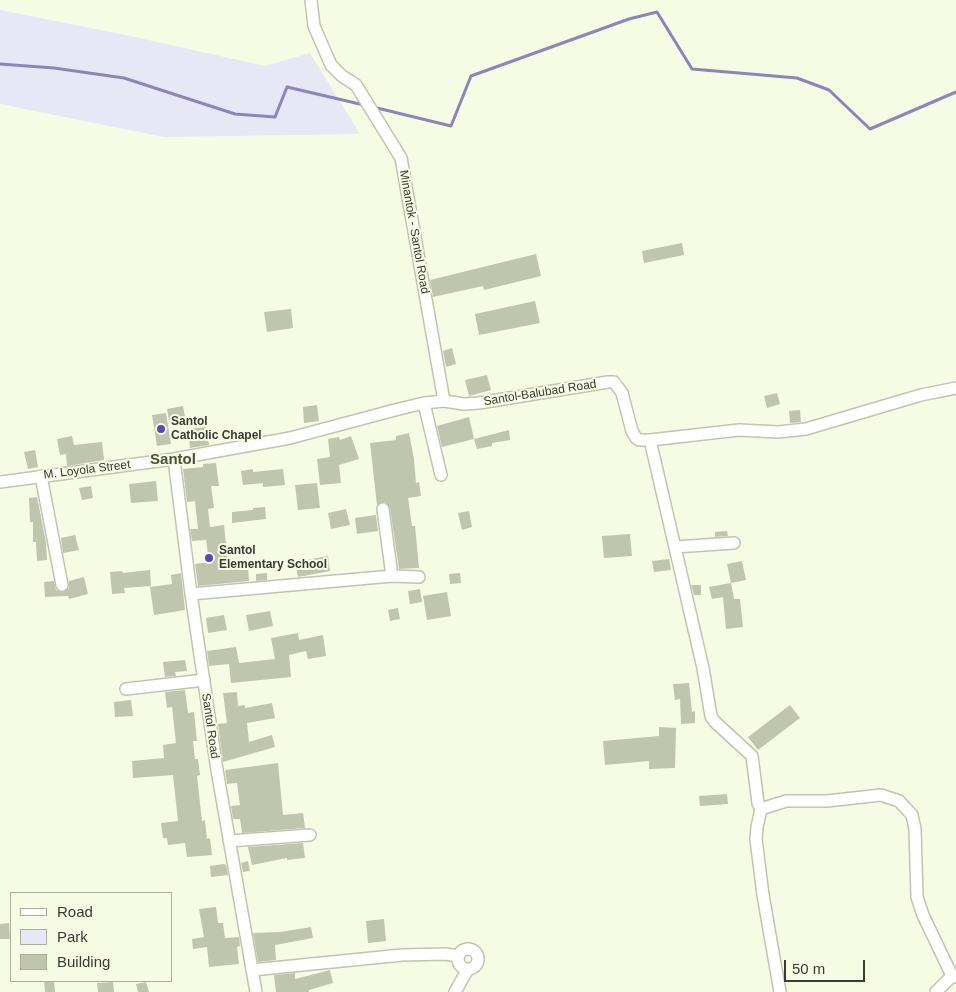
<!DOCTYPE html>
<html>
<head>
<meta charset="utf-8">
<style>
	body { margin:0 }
	#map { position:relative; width:956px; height:992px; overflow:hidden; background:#f6fce4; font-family:Arial,sans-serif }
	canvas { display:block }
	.legend { position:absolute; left:10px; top:892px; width:162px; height:90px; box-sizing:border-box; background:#f6fce4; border:1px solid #aaaf9d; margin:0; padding:6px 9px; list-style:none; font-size:15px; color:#393c32 }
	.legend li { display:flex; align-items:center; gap:10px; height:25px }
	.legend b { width:25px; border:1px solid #aaaf9d }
	.scale { position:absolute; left:784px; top:960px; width:81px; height:22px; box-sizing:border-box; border:2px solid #393c32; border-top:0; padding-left:6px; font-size:15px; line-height:18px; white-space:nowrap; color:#393c32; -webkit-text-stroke:4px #f6fce4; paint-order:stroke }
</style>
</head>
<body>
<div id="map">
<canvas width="956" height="992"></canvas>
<ul class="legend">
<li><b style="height:6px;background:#fff"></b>Road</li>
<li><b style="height:14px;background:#e7e7f6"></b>Park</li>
<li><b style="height:14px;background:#c0c5ae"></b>Building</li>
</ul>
<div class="scale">50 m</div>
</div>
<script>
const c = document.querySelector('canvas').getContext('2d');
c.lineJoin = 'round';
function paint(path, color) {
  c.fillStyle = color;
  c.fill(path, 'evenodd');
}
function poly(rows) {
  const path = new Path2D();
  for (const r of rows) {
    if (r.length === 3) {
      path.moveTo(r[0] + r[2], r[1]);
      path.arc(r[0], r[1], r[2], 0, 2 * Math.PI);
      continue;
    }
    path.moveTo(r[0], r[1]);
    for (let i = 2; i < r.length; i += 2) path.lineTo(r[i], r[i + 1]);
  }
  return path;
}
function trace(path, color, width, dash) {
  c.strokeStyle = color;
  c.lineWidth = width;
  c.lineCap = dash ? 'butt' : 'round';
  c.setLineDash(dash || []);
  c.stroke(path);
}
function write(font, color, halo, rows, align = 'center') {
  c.font = font + ' Arial,sans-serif';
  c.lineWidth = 4;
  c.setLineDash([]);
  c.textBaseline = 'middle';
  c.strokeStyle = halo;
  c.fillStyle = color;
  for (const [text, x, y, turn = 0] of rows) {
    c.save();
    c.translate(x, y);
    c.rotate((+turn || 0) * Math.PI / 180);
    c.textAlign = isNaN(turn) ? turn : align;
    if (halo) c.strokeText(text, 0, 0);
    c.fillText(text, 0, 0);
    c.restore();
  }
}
const green = poly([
	[0,10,135,37,265,66,310,53,360,134,164,137,0,104]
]);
const stream = poly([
	[0,64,54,68,124,78,235,114,275,117,287,87,364,105],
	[373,107,451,126,471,76,629,19,657,12,692,69,797,78,829,90,870,129,956,92]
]);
const building = poly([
	[682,243,684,255,644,263,642,251],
	[536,254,541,276,484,290,483,286,433,297,430,280],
	[535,301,540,323,479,335,475,314],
	[291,309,293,328,267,332,264,312],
	[452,348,456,364,446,367,443,351],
	[487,375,491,390,469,396,465,380],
	[777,393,780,404,767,408,764,396],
	[317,405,319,421,304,423,303,407],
	[183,406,185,417,169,420,167,409],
	[800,410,801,422,790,423,789,411],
	[166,413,171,444,157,446,152,415],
	[469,417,474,439,442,447,437,426],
	[206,427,209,445,190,448,188,429],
	[509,430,510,440,492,443,492,446,477,449,474,439],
	[409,433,414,459,416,483,419,482,421,496,408,498,412,526,415,526,419,568,399,569,390,508,385,502,382,502,377,505,370,443,396,440,396,436],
	[72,436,74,445,102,442,104,460,67,466,66,454,60,455,57,439],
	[351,436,359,459,339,465,341,483,320,485,317,459,330,457,328,439,339,437,340,440],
	[35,450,38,467,28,469,24,452],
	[216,463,219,486,211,486,214,508,208,509,210,527,224,525,228,564,239,562,240,568,248,567,249,581,198,586,195,564,209,562,206,540,192,541,190,529,198,529,195,501,187,502,183,469,203,467,203,464],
	[253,469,253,472,283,469,285,485,263,487,263,483,243,485,241,471],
	[156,481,158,501,131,503,129,484],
	[317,483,320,508,298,510,295,485],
	[91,486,93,498,82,500,79,488],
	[37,497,46,542,47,560,37,561,36,542,33,542,33,522,30,522,29,498],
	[265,507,266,519,232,523,232,512,253,510,253,508],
	[346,509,350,525,331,529,328,513],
	[469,511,472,527,462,530,458,513],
	[376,515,378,531,357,534,355,518],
	[727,531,728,536,715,537,715,532],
	[630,534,632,556,604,558,602,536],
	[75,535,79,550,63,553,61,538],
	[328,556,330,571,298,577,295,562],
	[669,559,671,570,654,572,652,561],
	[742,561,746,580,731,583,727,564],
	[150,570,151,586,124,588,125,593,112,594,110,572,122,571,123,573],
	[181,573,185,610,154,615,150,587,172,584,171,575],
	[267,573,267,580,256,581,256,574],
	[460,573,461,583,450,584,449,574],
	[84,577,88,594,69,599,68,596,45,597,44,582,54,581,56,590,63,592,69,588,69,581],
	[731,583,734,599,740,599,743,627,726,629,723,597,712,599,709,587],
	[691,585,701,585,701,595,694,595],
	[420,589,422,602,410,604,408,591],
	[447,592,451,616,427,620,423,596],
	[398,608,400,619,390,621,388,610],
	[270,611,273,626,249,631,246,615],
	[224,615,227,630,208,633,206,618],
	[298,633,299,640,323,635,326,656,308,659,306,651,289,655,291,677,231,683,229,664,209,666,207,651,236,647,239,663,275,659,271,638],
	[185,660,187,671,175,672,176,676,165,677,163,662],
	[689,683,692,712,695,711,695,723,681,724,680,699,675,700,673,684],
	[185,690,188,713,194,712,197,741,193,741,195,759,198,759,200,775,197,776,202,821,205,820,207,839,210,838,212,855,187,857,185,843,168,845,167,838,163,838,161,823,178,821,173,775,133,778,132,761,164,758,163,745,176,743,172,707,167,708,165,692],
	[237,692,238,706,245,705,245,708,272,703,275,718,247,723,249,742,272,735,275,747,223,762,218,724,227,723,223,693],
	[131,700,133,716,115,717,114,702],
	[790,705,800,718,758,750,748,737],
	[659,727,676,728,675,768,649,769,649,761,605,765,603,741,659,736],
	[278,763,283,815,303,813,305,828,242,833,240,819,233,819,231,806,240,805,237,783,227,784,225,770],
	[727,794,728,804,700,806,699,796],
	[303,843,305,858,287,860,287,858,252,865,248,847],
	[248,861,250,871,243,872,241,863],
	[224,864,226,865,228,875,211,877,210,866],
	[216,907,218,923,223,923,225,938,239,937,240,946,237,947,239,964,209,967,207,947,193,949,192,939,204,937,199,909],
	[384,919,386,941,368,943,366,921],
	[9,923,10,939,0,939,0,924],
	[311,927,313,938,275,945,276,960,258,962,253,933,280,932],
	[330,970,333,983,309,990,309,992,276,992,274,975,295,973,295,979],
	[44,981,54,981,55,992,45,992],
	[113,982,114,992,98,992,97,983],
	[146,982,149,992,138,992,136,984]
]);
const minor = poly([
	[311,0,314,26,331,65,342,76,356,85,401,158,444,401],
	[424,403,441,475],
	[650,440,703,668,711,716,714,721,752,756,758,803,761,809],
	[174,459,191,594,217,770,256,992],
	[41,476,62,585],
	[0,482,174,459,290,438,395,410,424,403,444,401,464,404,479,403,608,382,614,382,622,393,632,431,636,438,639,440,650,440,739,430,778,432,806,429,921,395,956,388],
	[383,509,392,576],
	[675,547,734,543],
	[191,594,392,576,419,577],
	[126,689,204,680],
	[229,841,310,835],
	[468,959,10],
	[252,970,402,955,445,954,459,956],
	[455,992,468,969],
	[780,992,763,895,756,839,757,827,761,809,786,801,827,801,881,795,899,801,912,815,915,829,917,897,923,915,952,976],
	[936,992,952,976,956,977]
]);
const markers = [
	[161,429,5,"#5c44bc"],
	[209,558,5,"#5c44bc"]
];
const streetNames = [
	["Minantok - Santol Road",414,232,80],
	["Santol-Balubad Road",540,393,-9],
	["M. Loyola Street",87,470,-7],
	["Santol Road",210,726,82]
];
const poiNames = [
	["Santol",171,422],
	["Catholic Chapel",171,436],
	["Santol",219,551],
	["Elementary School",219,565]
];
const quarterNames = [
	["Santol",173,460]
];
paint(green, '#e7e7f6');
trace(stream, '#8986ba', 3);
paint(building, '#c0c5ae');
trace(minor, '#bfc5ae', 14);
trace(minor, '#fff', 11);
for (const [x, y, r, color] of markers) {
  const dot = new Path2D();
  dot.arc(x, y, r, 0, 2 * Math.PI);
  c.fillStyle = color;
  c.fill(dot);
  trace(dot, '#f6fce4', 2);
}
write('12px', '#393c32', '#f6fce4', streetNames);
write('bold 12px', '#393c32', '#f6fce4', poiNames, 'left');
write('bold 15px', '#4c503c', '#f6fce4', quarterNames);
</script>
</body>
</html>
